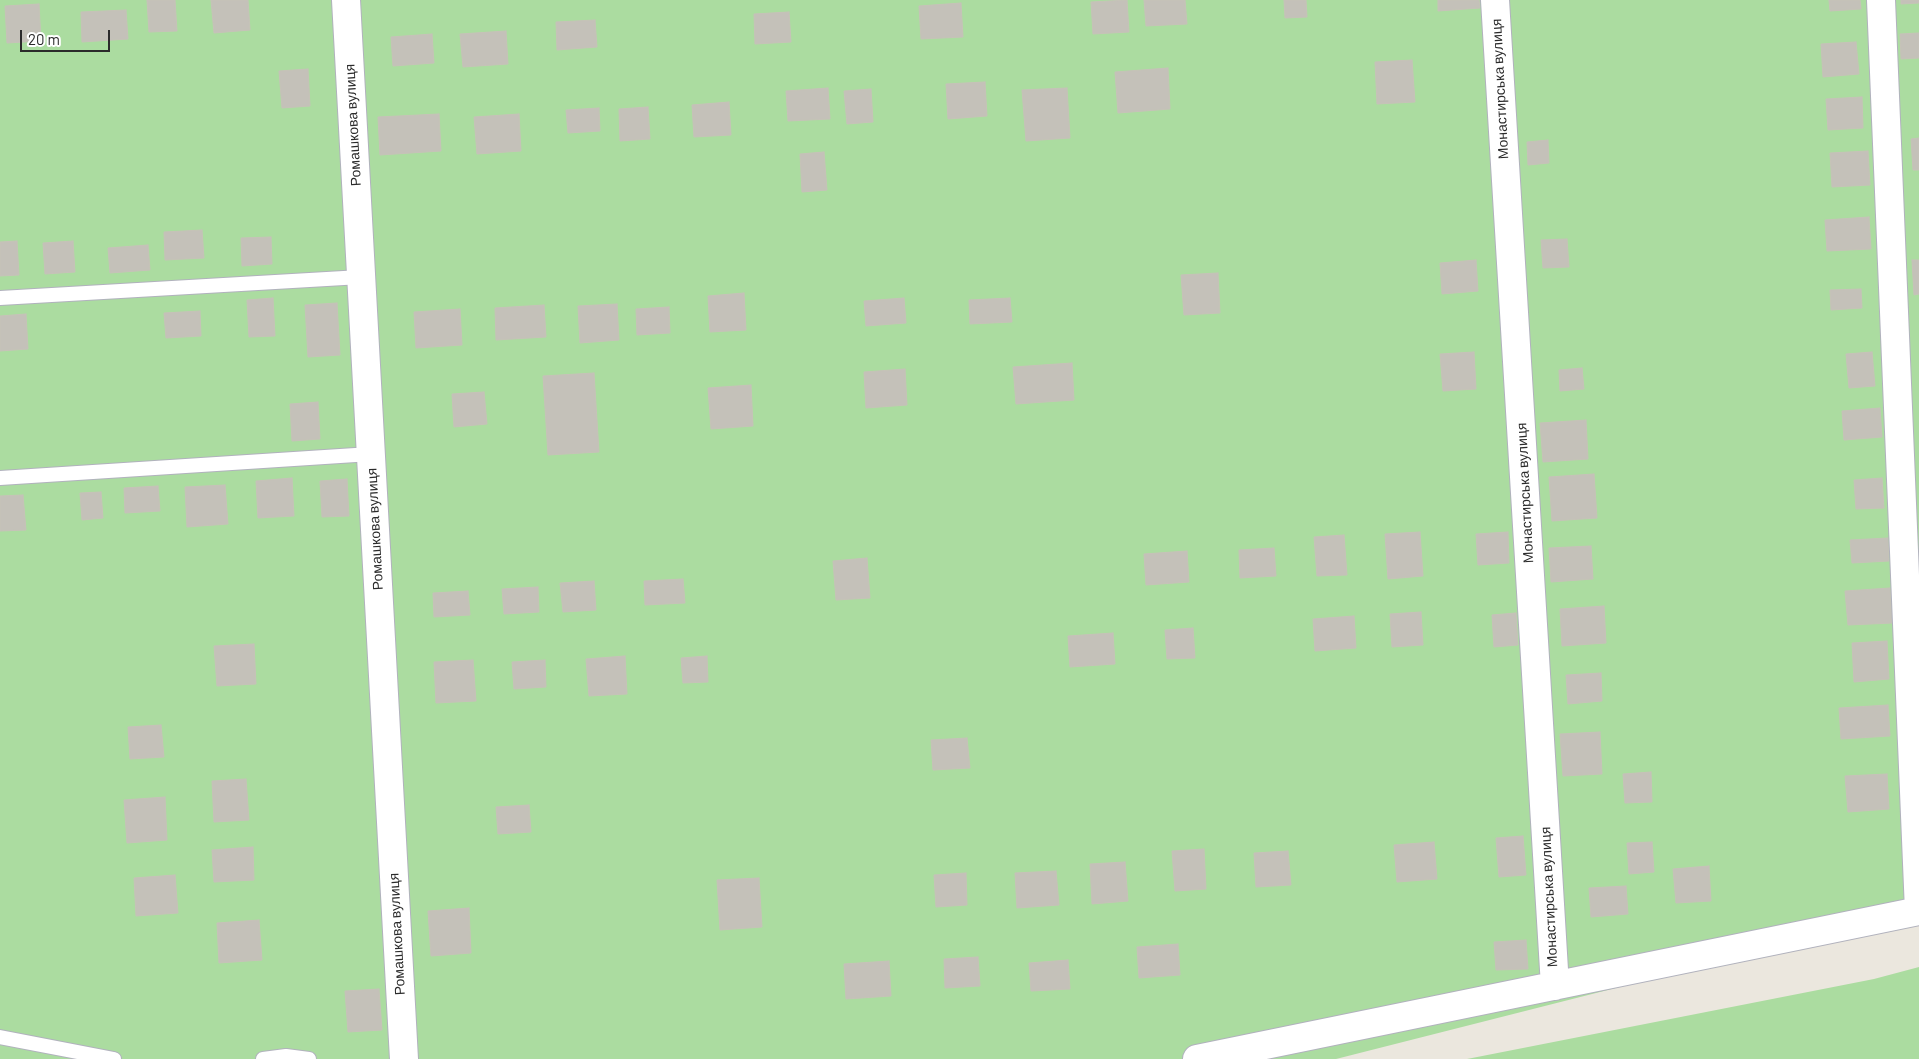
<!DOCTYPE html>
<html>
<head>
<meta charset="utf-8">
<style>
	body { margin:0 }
	#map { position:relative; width:1919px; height:1059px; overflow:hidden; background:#ebe7de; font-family:Barlow,sans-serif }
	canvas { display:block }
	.scale { position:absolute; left:20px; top:30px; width:90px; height:22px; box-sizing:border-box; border:2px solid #2b2b2b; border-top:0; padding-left:6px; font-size:15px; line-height:18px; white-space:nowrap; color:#2b2b2b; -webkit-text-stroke:4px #fff; paint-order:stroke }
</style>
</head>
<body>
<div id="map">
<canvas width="1919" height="1059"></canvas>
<div class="scale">20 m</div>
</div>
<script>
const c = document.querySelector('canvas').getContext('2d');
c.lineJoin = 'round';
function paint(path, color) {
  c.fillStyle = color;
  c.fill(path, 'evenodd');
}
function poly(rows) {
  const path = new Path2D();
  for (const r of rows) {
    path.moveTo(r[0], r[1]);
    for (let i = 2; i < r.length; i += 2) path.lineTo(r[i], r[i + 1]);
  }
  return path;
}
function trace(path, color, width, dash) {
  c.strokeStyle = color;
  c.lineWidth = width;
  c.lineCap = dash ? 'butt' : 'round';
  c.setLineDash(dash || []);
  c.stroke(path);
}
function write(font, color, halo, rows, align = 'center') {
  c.font = font + ' Barlow,sans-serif';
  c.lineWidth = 4;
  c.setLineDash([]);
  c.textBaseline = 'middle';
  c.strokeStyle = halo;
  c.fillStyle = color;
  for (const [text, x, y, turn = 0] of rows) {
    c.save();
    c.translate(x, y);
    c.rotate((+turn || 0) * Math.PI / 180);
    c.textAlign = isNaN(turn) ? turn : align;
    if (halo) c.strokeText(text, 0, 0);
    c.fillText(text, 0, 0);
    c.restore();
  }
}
const green = poly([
	[0,0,1919,0,1919,911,1336,1059,0,1059],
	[1919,967,1919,1059,1467,1059,1874,979]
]);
const building = poly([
	[147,0,175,0,177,31,149,32,147,0],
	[211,0,248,0,250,30,214,33,211,0],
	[1127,0,1129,32,1093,34,1091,2,1127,0],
	[1144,0,1185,0,1187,24,1146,26,1144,0],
	[1284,0,1306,0,1307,17,1285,18,1284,0],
	[1438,0,1479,0,1480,8,1438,11,1438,0],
	[1829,0,1860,0,1861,9,1830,11,1829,0],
	[1901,0,1919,0,1919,3,1901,4,1901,0],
	[961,3,963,37,921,39,919,6,961,3],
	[39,4,41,41,7,43,5,6,39,4],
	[126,10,128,39,82,42,81,12,126,10],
	[789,12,791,42,755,44,754,14,789,12],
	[595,20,597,47,557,50,556,22,595,20],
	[506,31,508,64,463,67,460,34,506,31],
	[1919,33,1919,58,1901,59,1900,34,1919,33],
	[432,34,434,63,393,66,391,37,432,34],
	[1856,42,1859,74,1823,77,1821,44,1856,42],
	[1412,60,1415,102,1377,104,1375,62,1412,60],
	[1168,68,1170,109,1118,113,1115,72,1168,68],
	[308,69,310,106,282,108,279,71,308,69],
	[985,82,987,116,948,119,946,84,985,82],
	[828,88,830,119,788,121,786,91,828,88],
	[1067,88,1070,138,1026,141,1022,90,1067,88],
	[871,89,873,122,847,124,844,91,871,89],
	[1862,97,1863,128,1828,130,1826,99,1862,97],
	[729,102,731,135,694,137,692,105,729,102],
	[648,107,650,139,620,141,619,109,648,107],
	[599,108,600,131,568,133,566,110,599,108],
	[439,114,441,151,380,155,378,117,439,114],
	[519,114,521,151,477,154,474,117,519,114],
	[1919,138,1919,170,1913,170,1911,139,1919,138],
	[1548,140,1549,163,1528,165,1527,142,1548,140],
	[1868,151,1870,185,1832,187,1830,153,1868,151],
	[824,152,827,190,802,192,800,154,824,152],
	[1869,217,1871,249,1827,251,1825,220,1869,217],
	[202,230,204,258,165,260,164,232,202,230],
	[271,237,272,264,242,266,241,238,271,237],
	[1567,239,1569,267,1543,268,1541,240,1567,239],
	[17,241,19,275,0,276,0,242,17,241],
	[73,241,75,272,45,274,43,243,73,241],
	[148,245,150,270,110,273,108,248,148,245],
	[1476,260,1478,291,1442,294,1440,263,1476,260],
	[1912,260,1919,260,1919,294,1914,295,1912,260],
	[1218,273,1220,313,1184,315,1181,275,1218,273],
	[1861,289,1862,308,1831,310,1830,290,1861,289],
	[744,293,746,330,710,332,708,296,744,293],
	[273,298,275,336,249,337,247,300,273,298],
	[904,298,906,323,866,326,864,301,904,298],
	[1010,298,1012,322,970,324,969,300,1010,298],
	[337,303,340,355,308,357,305,305,337,303],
	[617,304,619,340,580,343,578,306,617,304],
	[544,305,546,337,496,340,495,308,544,305],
	[669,307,670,333,637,335,636,309,669,307],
	[460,309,462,345,416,348,414,312,460,309],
	[200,311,201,336,166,338,164,313,200,311],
	[26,314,28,349,0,351,0,316,26,314],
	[1474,352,1476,389,1443,391,1440,354,1474,352],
	[1872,352,1875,386,1849,388,1846,354,1872,352],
	[1072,363,1074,400,1016,404,1013,367,1072,363],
	[1582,368,1584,389,1560,391,1559,370,1582,368],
	[905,369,907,405,866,408,864,372,905,369],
	[594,373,599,452,548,455,543,376,594,373],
	[751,385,753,426,711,429,708,388,751,385],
	[484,392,487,424,454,427,452,394,484,392],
	[318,402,320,439,292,441,290,404,318,402],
	[1880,408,1882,437,1844,440,1842,411,1880,408],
	[1586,420,1588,459,1543,462,1540,423,1586,420],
	[1594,474,1597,518,1552,521,1549,477,1594,474],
	[292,478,294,516,258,518,256,481,292,478],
	[1882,478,1884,508,1856,509,1854,480,1882,478],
	[347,479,349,516,322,517,320,481,347,479],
	[225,485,228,524,187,527,185,487,225,485],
	[158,486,160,511,125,513,124,488,158,486],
	[101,492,103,518,82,520,80,493,101,492],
	[23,495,26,530,0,531,0,496,23,495],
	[1420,532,1423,576,1388,579,1385,534,1420,532],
	[1508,532,1509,563,1478,565,1476,534,1508,532],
	[1344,535,1347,575,1317,576,1314,537,1344,535],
	[1888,538,1889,561,1852,563,1850,540,1888,538],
	[1591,546,1593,579,1551,582,1549,548,1591,546],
	[1274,548,1276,576,1240,578,1239,550,1274,548],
	[1187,551,1189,582,1146,585,1144,554,1187,551],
	[867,558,870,598,836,600,833,561,867,558],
	[683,579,685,603,645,605,644,581,683,579],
	[594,581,596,610,563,612,560,583,594,581],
	[538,587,539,612,504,614,502,589,538,587],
	[1890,588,1893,623,1848,625,1845,591,1890,588],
	[468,591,470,615,434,617,433,593,468,591],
	[1604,606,1606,643,1562,646,1560,609,1604,606],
	[1421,612,1423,645,1392,647,1390,614,1421,612],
	[1516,613,1518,645,1494,647,1492,615,1516,613],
	[1354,616,1356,648,1315,651,1313,619,1354,616],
	[1193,628,1195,658,1167,659,1165,630,1193,628],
	[1113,633,1115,664,1070,667,1068,636,1113,633],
	[1887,641,1889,679,1854,682,1852,643,1887,641],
	[254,644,256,684,217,686,214,646,254,644],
	[625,656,627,694,589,696,586,659,625,656],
	[707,656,708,682,683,683,681,658,707,656],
	[473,660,476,701,436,703,434,662,473,660],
	[545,660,546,687,514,689,512,662,545,660],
	[1601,673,1602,701,1568,704,1566,675,1601,673],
	[1888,705,1890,736,1841,739,1839,708,1888,705],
	[161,725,164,757,130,759,128,727,161,725],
	[1600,732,1602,774,1563,776,1560,734,1600,732],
	[967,738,970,768,933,770,931,740,967,738],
	[1651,772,1652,802,1625,803,1623,774,1651,772],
	[1887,774,1889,809,1848,812,1845,776,1887,774],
	[246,779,249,820,214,822,212,781,246,779],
	[165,797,167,840,127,843,124,800,165,797],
	[529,805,531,832,498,834,496,807,529,805],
	[1523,836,1526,875,1499,877,1496,838,1523,836],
	[1434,842,1437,879,1397,882,1394,845,1434,842],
	[1652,842,1654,872,1629,874,1627,843,1652,842],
	[253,847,254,880,214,882,212,850,253,847],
	[1204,849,1206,889,1175,891,1172,851,1204,849],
	[1288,851,1291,885,1256,887,1254,853,1288,851],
	[1125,862,1128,901,1092,904,1090,864,1125,862],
	[1709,866,1711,901,1676,903,1673,869,1709,866],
	[1056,871,1059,905,1017,908,1015,873,1056,871],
	[966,873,967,905,936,907,934,875,966,873],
	[175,875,178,913,136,916,134,878,175,875],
	[759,878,762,927,720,930,717,880,759,878],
	[1626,886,1628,914,1591,917,1589,888,1626,886],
	[469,908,471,953,431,956,428,911,469,908],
	[259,920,262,960,219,963,217,923,259,920],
	[1526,940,1528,969,1496,970,1494,942,1526,940],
	[1178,944,1180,975,1139,978,1137,947,1178,944],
	[978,957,980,986,945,988,944,959,978,957],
	[1068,960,1070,989,1031,991,1029,963,1068,960],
	[889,961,891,996,846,999,844,964,889,961],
	[379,989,382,1030,348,1032,345,991,379,989]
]);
const lane = poly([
	[0,298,361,277],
	[0,478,371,454],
	[0,1037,114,1059],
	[263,1059,286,1056,309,1059]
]);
const street = poly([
	[346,0,404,1059],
	[1495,0,1555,986],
	[1881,0,1919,911],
	[1197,1059,1919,911]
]);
const streetNames = [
	["Монастирська вулиця",1500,89,-93],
	["Ромашкова вулиця",353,125,-93],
	["Монастирська вулиця",1525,493,-93],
	["Ромашкова вулиця",375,529,-93],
	["Монастирська вулиця",1549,897,-93],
	["Ромашкова вулиця",397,934,-93]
];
paint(green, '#abdca0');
paint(building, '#c4c1b9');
trace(building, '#c6c3b8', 1);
trace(lane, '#b1b2bd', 16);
trace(street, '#b1b2bd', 30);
trace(lane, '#fff', 14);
trace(street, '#fff', 28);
write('14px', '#2b2b2b', '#fff', streetNames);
</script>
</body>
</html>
